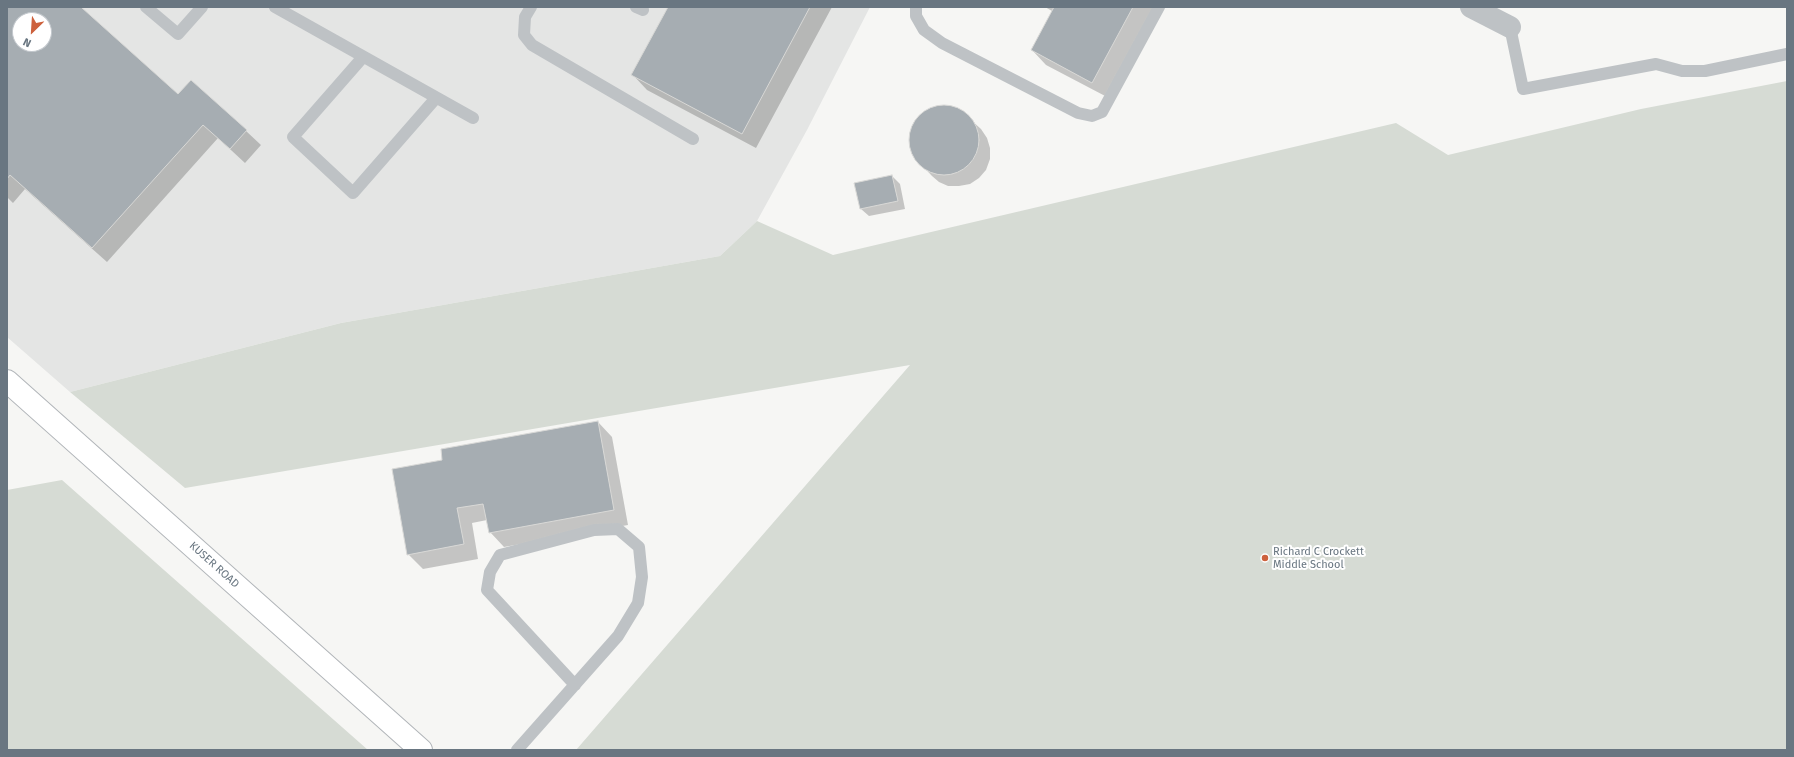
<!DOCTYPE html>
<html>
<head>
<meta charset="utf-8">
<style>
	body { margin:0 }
	#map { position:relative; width:1794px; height:757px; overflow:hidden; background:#f6f6f4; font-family:"Fira Sans",sans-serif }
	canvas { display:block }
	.frame { position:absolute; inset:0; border:8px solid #697681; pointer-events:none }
	.north { position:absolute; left:12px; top:12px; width:40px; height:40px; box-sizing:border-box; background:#fff; border:1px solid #c3c8cd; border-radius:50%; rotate:205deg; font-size:11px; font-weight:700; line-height:16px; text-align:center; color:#697681 }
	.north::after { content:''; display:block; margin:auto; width:14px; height:18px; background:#cd613d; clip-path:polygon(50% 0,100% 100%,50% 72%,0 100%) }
</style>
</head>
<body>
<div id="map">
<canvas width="1794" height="757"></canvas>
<div class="frame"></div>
<div class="north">N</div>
</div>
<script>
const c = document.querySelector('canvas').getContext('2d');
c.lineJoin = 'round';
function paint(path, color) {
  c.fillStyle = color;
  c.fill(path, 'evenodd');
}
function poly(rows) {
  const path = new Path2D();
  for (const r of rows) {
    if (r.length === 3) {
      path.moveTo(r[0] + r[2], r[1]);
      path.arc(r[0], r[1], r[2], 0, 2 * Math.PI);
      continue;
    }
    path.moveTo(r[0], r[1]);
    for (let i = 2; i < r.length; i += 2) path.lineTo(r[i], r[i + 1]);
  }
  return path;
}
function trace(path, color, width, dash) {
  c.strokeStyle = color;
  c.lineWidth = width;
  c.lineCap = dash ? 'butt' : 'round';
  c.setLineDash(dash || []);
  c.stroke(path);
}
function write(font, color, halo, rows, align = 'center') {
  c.font = font + ' "Fira Sans",sans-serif';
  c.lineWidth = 4;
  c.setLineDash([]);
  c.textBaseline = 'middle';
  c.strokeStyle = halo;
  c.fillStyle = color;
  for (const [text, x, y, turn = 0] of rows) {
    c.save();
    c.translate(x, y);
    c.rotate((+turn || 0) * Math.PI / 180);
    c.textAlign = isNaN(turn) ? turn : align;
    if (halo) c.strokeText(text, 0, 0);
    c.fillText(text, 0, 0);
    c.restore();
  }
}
const built = poly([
	[7,7,870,7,807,130,757,221,720,256,341,323,70,392,7,337],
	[20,20,44,20,44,44,20,44]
]);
const green = poly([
	[1787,81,1787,750,576,750,910,365,185,488,70,392,341,323,720,256,757,221,833,255,1396,123,1448,155,1641,109],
	[62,480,368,750,7,750,7,490]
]);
const shadow = poly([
	[7,7,80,7,178,95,246,131,261,145,245,163,218,138,107,262,25,189,13,203,7,197],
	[20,20,44,20,44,44,20,44],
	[669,7,832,7,756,148,647,90,633,75],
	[1045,7,1155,7,1107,97,1046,65,1032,50,1052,11],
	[950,106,960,110,981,129,987,138,990,148,990,159,986,170,979,178,970,184,959,186,948,186,939,182,932,176,914,157,910,138,916,120,923,113,931,109],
	[892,176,900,184,905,209,869,216,861,209],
	[598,422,612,437,628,525,504,547,490,532,487,520,472,523,478,559,423,569,408,554,444,461]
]);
const building = poly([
	[7,7,81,7,178,94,191,80,247,130,230,149,203,125,92,248,10,175,7,179,7,7],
	[20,20,44,20,44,44,20,44,20,20],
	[668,7,810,7,742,134,631,75,668,7],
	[1054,7,1133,7,1092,83,1031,50,1054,7],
	[944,140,35],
	[892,175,898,201,860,209,854,183,892,175],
	[598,421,614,510,489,533,483,504,457,508,464,544,407,555,392,469,442,460,441,449,598,421]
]);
const lane = poly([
	[146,7,178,34,202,7],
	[275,7,473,118],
	[531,7,525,17,524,35,532,45,693,139],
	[636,7,643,10],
	[916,7,916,16,924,30,942,43,1078,113,1092,116,1102,112,1159,7],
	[1510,27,1523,89,1656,64,1682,71,1705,71,1787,54],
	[363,57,293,137,353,193,436,98],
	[517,750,618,636,638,603,642,577,639,547,618,529,594,530,500,555,490,572,487,590,575,685]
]);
const street = poly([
	[1471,7,1510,27]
]);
const secondary = poly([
	[7,381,421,750]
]);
const markers = [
	[1265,558,4,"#cd613d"]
];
const poiNames = [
	["Richard C Crockett",1273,552],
	["Middle School",1273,565]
];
const streetNames = [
	["KUSER ROAD",214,565,42]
];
paint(built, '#e4e5e4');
paint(green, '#d6dbd4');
paint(shadow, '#0003');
paint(building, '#a6adb2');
trace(building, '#d8d8d6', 1);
trace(secondary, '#b1b5b9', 24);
trace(lane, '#bec2c5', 12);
trace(street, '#bec2c5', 22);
trace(secondary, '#fff', 22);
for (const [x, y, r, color] of markers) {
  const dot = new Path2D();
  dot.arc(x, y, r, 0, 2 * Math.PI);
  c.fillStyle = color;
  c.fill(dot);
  trace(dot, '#fff', 1.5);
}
write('11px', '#697681', '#fff', poiNames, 'left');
write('11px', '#697681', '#fff', streetNames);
</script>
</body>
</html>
